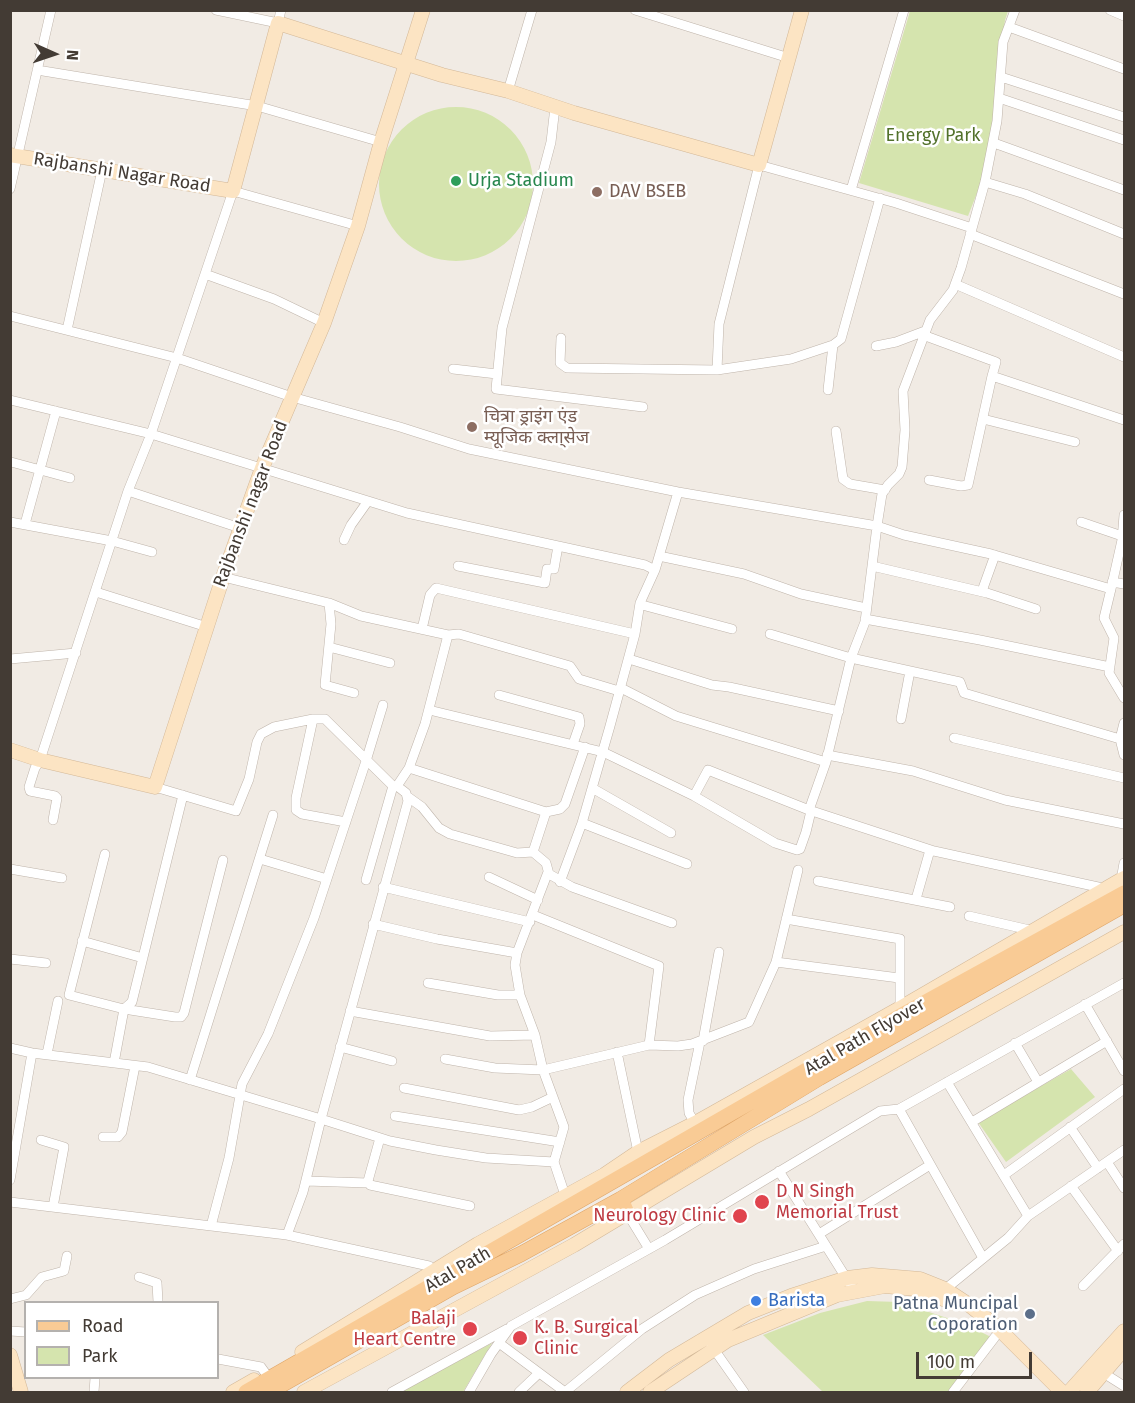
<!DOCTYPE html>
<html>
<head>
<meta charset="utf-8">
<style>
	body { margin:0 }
	#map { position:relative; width:1135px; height:1403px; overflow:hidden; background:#f1ebe4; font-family:"Fira Sans",sans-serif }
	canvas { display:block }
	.frame { position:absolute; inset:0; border:12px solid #433b34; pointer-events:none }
	.legend { position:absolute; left:24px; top:1301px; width:195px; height:78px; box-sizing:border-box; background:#fff; border:2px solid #b4b1ae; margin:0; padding:8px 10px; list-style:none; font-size:18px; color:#433b34 }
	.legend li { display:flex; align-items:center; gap:12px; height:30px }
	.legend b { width:30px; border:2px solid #b4b1ae }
	.north { position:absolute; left:24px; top:24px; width:60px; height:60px; -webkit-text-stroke:4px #fff; paint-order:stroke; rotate:93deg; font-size:16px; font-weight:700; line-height:24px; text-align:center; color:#433b34 }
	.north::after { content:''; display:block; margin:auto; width:21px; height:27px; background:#433b34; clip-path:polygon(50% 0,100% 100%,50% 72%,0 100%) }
	.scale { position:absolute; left:916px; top:1352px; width:116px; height:27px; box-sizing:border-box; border:3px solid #433b34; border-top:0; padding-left:8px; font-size:18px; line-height:21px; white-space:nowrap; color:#433b34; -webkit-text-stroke:4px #fff; paint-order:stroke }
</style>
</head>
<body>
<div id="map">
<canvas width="1135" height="1403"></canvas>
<div class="frame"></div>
<ul class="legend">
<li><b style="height:8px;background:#f9cb95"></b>Road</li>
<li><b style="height:16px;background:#d5e4ae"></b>Park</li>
</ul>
<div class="north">N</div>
<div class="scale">100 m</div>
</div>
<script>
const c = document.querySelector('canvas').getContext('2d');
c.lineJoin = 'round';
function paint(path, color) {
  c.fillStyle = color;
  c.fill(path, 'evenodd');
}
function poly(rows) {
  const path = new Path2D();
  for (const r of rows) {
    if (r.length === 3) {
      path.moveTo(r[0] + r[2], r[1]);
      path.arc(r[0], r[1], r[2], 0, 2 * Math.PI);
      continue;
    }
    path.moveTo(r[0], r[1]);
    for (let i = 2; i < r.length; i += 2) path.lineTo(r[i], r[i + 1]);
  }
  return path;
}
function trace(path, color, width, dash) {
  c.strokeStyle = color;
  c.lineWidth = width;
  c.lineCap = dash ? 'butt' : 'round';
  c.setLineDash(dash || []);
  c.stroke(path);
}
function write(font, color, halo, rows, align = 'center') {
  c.font = font + ' "Fira Sans","Noto Sans Devanagari",sans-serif';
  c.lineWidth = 5;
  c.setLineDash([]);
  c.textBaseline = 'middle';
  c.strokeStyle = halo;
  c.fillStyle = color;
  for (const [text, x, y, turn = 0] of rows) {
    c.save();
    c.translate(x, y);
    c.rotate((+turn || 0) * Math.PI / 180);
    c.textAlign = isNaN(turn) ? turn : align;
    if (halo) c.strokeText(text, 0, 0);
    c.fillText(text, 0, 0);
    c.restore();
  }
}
const green = poly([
	[910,11,1008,11,1005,20,991,137,979,188,968,216,859,183],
	[456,184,77],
	[1071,1069,1095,1097,1006,1162,978,1122],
	[867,1301,899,1302,965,1324,991,1337,948,1392,823,1392,763,1335,820,1313],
	[492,1343,463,1392,400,1392]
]);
const street = poly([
	[216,10,278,23,281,10],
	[635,10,789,58],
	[1015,10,1003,42,997,121,985,182,961,268,953,290,930,320,903,391,905,430,902,467,899,474,888,485,882,494,877,526,904,535,991,554,1111,589,1104,618,1114,638,1109,673,1124,698],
	[1110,10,1124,16],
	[1009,27,1124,69],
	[37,70,257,106,381,142],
	[1001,77,1124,117],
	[508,91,532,10],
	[999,98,1124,140],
	[555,107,551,142,502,328,496,389,643,407],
	[994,143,1124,190],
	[985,182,1025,194,1124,234],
	[10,189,51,10],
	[851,190,904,10],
	[970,234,1124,294],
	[205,274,274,299,324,323],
	[955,284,1124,357],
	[10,316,177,358,292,397,400,427,469,449,678,492,877,526,865,622,851,658,826,762,809,810],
	[67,330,102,170],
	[923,335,996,362,992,376],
	[561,338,560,363,567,368,717,370,719,324,759,165,896,203,972,228],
	[876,346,896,342,925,331],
	[453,369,497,374],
	[717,370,791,359,833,345,841,339,880,198],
	[828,390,833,345],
	[10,400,151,434,407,513,645,565,655,570],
	[983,419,1075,442],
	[836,431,843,479,850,484,885,490],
	[11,462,70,478],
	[929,480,961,486,968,485,992,376,1124,420],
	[128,491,240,528],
	[10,522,112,541,152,552],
	[1081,522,1122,536],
	[25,524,56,411],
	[344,540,351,525,368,501],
	[659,556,744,574,801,594,866,608],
	[458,566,545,583,547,569,554,569,558,546],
	[872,566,987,593,1036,609],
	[223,577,329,603,361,616,448,635,425,724,409,768,397,786,406,793,408,801,321,1119,390,1141,436,1150,486,1158,554,1162],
	[1112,582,1124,584],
	[1111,589,1122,540,1124,515],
	[982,591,995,555],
	[96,592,207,627],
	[329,603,331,624,325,685,354,693],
	[640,603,642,605,732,629],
	[865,619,980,640,1110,667],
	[422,629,430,595,436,588,635,634],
	[770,634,851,658,960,682,964,693,1120,739],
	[448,635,459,634,570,666,579,679,619,691],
	[329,647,390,663],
	[10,659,76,653],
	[629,659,712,685,729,687,839,711],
	[621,688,676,716,826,762],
	[499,695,579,717,580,724,573,744],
	[429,710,603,752,694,796,708,770,809,810,934,851,1098,887,1103,891],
	[313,719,296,798,296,810,302,814,346,822],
	[901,719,910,671],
	[1124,723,1120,739,1124,755],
	[954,738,1124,778],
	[827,755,913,771,1005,800,1124,824],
	[409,768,546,812,560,809,565,804,585,747],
	[155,787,236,811,249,779,257,742,261,734,274,727,313,719,325,719,393,786,397,786],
	[592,788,671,833],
	[694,796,775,843,797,850,800,849,806,832,811,811],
	[408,797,422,807,439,828,450,834,517,853,533,852],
	[546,812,533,852,546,863,549,874,572,887,672,923],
	[53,820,57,798,55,796,30,791,29,787,35,768,40,760,128,491,151,434,233,191,358,226],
	[582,823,687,864],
	[105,854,69,995,124,1009,175,1017,181,1017,184,1013,223,860],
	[260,859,327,879],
	[10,869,62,878],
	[548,872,517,953,515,965,520,995,535,1035,543,1070,564,1127,554,1162,565,1195],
	[489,877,538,900],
	[366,880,393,786],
	[1121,880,1124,863],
	[818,881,950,907],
	[560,882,582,823,610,726,635,634,640,603,655,570,678,492],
	[383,887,530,922],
	[916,899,930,850],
	[533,915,659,966,649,1045],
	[969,916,1034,931],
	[786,919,900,939,900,1008],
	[373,924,437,939,517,953],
	[82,941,143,958],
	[10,959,46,963],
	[776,962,899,978],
	[428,983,498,995,520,995],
	[1085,1004,1124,1071],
	[350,1011,490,1036,535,1035],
	[703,1041,719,952],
	[1015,1043,1038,1082],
	[340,1047,392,1061],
	[10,1048,32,1053,148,1067,321,1119,303,1192,287,1235,10,1202],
	[617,1052,638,1152],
	[47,1054,58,1001],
	[445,1059,495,1068,543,1070,649,1045,678,1046,692,1044,749,1022,776,962,798,870],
	[114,1063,124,1009,132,1002,183,795],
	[190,1080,273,815],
	[947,1082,1028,1216],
	[404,1088,519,1110,532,1107,553,1097],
	[899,1109,983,1258],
	[395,1116,560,1142],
	[972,1122,1107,1041],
	[695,1123,689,1113,688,1100,700,1042],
	[1070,1127,1098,1168],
	[103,1137,118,1137,122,1132,135,1066],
	[380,1138,368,1181,370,1185,470,1206],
	[41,1140,64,1147,53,1207],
	[1107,1162,1124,1188],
	[779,1171,855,1292],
	[1004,1175,1124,1089],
	[10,1180,32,1053],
	[306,1181,368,1183],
	[1071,1186,1118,1251],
	[627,1213,649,1249],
	[211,1226,229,1158,242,1084,268,1034,314,918,366,761,383,705],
	[819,1234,930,1165],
	[287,1235,429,1266,432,1272],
	[139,1277,157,1283,158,1302],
	[1083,1286,1124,1244],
	[943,1291,1008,1238,1028,1216,1124,1150],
	[10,1299,26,1295,42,1277,64,1271,67,1256],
	[10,1331,26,1332],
	[499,1343,565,1392],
	[711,1345,744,1392],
	[218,1359,261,1367,266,1374],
	[1105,1374,1124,1386],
	[94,1392,95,1378],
	[392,1392,507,1329],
	[469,1392,491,1354,511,1326,665,1240,880,1111,899,1109,1124,983],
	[519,1392,539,1373],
	[565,1392,642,1329,695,1295,754,1269,826,1246],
	[953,1392,995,1337]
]);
const secondary = poly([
	[10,155,233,191,278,23,442,75,508,91,574,113,759,165,802,10],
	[10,750,40,760,155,787,223,577,262,468,324,323,358,226,381,142,423,10],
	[302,1352,478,1244,604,1175,638,1152,695,1123,900,1008,1124,878],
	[10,1355,21,1392],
	[233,1392,254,1380],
	[304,1392,574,1245,754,1137,809,1109,1124,932],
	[627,1392,669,1360,748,1313,791,1296,847,1278,872,1275,920,1279,945,1289,968,1304,997,1327,1062,1392],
	[650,1392,728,1340,837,1295,885,1286,916,1289,951,1302],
	[1069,1392,1124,1331],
	[1087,1392,1124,1349]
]);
const primary = poly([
	[621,1199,627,1213],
	[246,1392,904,1014,1124,893],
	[269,1392,453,1287,521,1254,621,1199,819,1078,1124,905]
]);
const markers = [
	[456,181,6,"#2e9e5b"],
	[597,192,6,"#8d6e63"],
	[472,427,6,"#8d6e63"],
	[762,1202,8,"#e0444e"],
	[740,1216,8,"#e0444e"],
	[756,1301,6,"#3f7fe0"],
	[1030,1314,6,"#5c6f8a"],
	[470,1329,8,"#e0444e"],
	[520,1338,8,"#e0444e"]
];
const parkNames = [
	["Energy Park",933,136]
];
const streetNames = [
	["Rajbanshi Nagar Road",122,173,9],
	["Rajbanshi nagar Road",251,504,-69],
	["Atal Path Flyover",865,1037,-30],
	["Atal Path",458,1270,-30]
];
const leisureNames = [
	["Urja Stadium",468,181]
];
const educationNames = [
	["DAV BSEB",609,192],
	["चित्रा ड्राइंग एंड",484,417],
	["म्यूजिक क्ला्सेज",484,438]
];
const healthNames = [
	["D N Singh",776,1192],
	["Memorial Trust",776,1213],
	["Neurology Clinic",726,1216,"right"],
	["Balaji",456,1319,"right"],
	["Heart Centre",456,1340,"right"],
	["K. B. Surgical",534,1328],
	["Clinic",534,1349]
];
const shopNames = [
	["Barista",768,1301]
];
const serviceNames = [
	["Patna Muncipal",1018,1304],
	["Coporation",1018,1325]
];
paint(green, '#d5e4ae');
trace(street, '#bfb4aa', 10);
trace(secondary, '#d3b898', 15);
trace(primary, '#dea466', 16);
trace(street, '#fff', 9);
trace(secondary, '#fce4c3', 14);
trace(primary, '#f9cb95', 15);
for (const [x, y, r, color] of markers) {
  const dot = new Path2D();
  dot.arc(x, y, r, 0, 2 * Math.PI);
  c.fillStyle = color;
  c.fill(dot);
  trace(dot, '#fff', 2);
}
write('18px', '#52712b', '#fff', parkNames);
write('18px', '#433b34', '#fff', streetNames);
write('18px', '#27864d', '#fff', leisureNames, 'left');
write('18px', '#785e54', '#fff', educationNames, 'left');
write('18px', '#be3a42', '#fff', healthNames, 'left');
write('18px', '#366cbe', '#fff', shopNames, 'left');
write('18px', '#4e5e75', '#fff', serviceNames, 'right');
</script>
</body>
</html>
